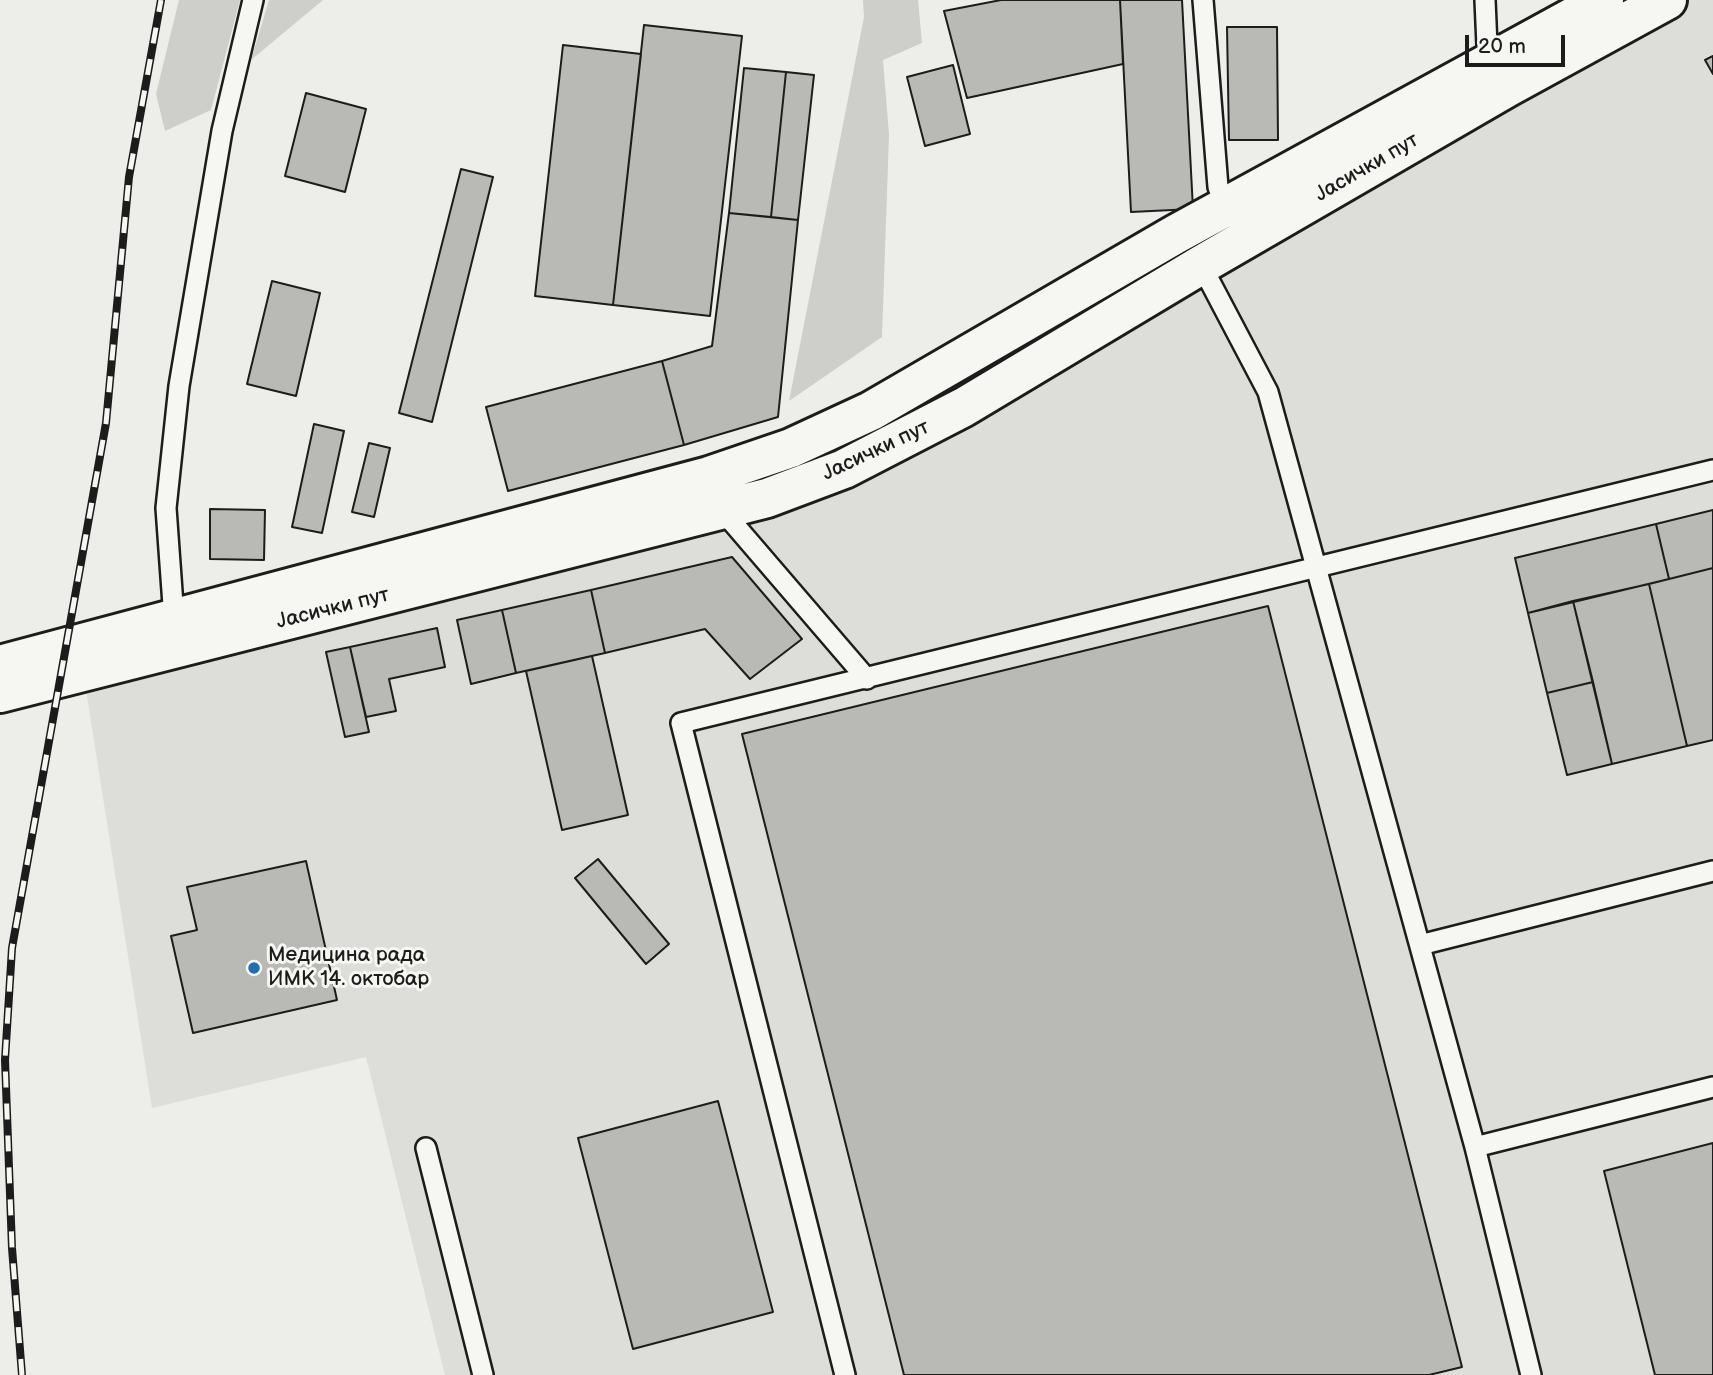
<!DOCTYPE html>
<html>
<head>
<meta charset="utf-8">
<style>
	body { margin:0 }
	#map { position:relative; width:1713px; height:1375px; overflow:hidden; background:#edede9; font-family:"Balsamiq Sans",sans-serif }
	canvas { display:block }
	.scale { position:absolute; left:1465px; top:35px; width:100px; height:32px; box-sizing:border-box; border:4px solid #1c1c1c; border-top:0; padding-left:9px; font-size:21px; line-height:24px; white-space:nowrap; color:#1c1c1c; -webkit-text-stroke:5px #f6f6f2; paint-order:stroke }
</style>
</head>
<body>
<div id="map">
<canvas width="1713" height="1375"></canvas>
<div class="scale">20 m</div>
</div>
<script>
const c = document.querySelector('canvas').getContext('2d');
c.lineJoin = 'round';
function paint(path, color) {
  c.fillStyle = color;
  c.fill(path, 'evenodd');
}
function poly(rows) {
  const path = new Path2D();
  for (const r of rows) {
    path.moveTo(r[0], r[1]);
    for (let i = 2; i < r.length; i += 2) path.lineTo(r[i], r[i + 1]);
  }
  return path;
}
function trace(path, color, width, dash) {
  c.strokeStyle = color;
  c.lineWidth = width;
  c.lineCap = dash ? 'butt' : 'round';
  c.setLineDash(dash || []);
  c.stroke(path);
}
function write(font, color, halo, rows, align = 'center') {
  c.font = font + ' "Balsamiq Sans",sans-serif';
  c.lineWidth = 6;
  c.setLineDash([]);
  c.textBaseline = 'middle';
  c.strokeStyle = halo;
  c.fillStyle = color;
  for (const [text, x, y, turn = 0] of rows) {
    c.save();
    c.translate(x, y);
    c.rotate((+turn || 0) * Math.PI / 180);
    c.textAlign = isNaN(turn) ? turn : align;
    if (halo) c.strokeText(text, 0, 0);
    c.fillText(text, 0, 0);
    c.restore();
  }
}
const built = poly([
	[1676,0,1713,0,1713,1375,445,1375,366,1057,152,1108,83,671,767,498]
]);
const green = poly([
	[179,0,240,0,211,110,165,131,156,94],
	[269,0,323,0,251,60],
	[863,0,918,0,922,43,883,60,889,135,882,337,789,401,864,17]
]);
const building = poly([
	[1001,0,1120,0,1123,64,967,98,944,11,1001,0],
	[1120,0,1182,0,1193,209,1131,212,1120,0],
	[644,25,742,36,710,316,613,305,644,25],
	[1227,27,1277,27,1278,140,1229,140,1227,27],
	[563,45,641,54,613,305,535,296,563,45],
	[1713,56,1713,74,1705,60,1713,56],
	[953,65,970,134,925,146,907,77,953,65],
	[744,68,786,72,771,217,729,213,744,68],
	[786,72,814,75,798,220,771,217,786,72],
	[306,93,366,109,345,192,285,176,306,93],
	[461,169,493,177,432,422,399,413,461,169],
	[729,213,798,220,778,417,684,445,662,361,712,346,729,213],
	[272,281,320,293,296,396,247,384,272,281],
	[662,361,684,445,508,491,486,407,662,361],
	[314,424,344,431,322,533,292,527,314,424],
	[369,443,390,448,374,517,352,512,369,443],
	[210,509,265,510,264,560,210,559,210,509],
	[1713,510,1713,568,1669,579,1656,524,1713,510],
	[1656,524,1669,579,1528,613,1515,558,1656,524],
	[732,557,802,639,750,679,705,629,605,653,591,590,732,557],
	[1713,568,1713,740,1687,746,1649,584,1713,568],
	[1649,584,1687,746,1612,764,1573,601,1649,584],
	[591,590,605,653,516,673,502,610,591,590],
	[1573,601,1593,682,1547,693,1528,613,1573,601],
	[1268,606,1462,1367,1429,1375,904,1375,742,734,1268,606],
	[502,610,516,673,471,684,457,620,502,610],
	[437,628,445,667,389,679,396,711,366,717,350,647,437,628],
	[350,647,369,732,345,737,326,652,350,647],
	[592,656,628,815,562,830,526,671,592,656],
	[1593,682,1612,764,1567,775,1547,693,1593,682],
	[598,859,669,944,646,964,575,878,598,859],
	[306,861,337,1000,193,1033,171,936,197,930,187,887,306,861],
	[718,1101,773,1312,633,1349,578,1138,718,1101],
	[1713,1143,1713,1375,1655,1375,1604,1171,1713,1143]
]);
const lane = poly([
	[1203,0,1218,187,1228,213],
	[1485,0,1487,46,1498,66],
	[1198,259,1268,392,1475,1147],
	[721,509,867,679],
	[174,619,166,508,179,386,222,131,253,0],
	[1420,945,1713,871],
	[426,1148,483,1375],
	[845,1375,681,723,1713,470],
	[1531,1375,1475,1147,1713,1087]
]);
const secondary = poly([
	[0,665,709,476,791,448,871,411,1176,234,1604,0],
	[0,693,767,498,844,469,964,407,1201,265,1508,87,1667,0]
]);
const rail = poly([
	[22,1375,12,1248,5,1060,12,948,106,423,129,177,161,0]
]);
const markers = [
	[254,968,7,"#1f6fb2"]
];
const streetNames = [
	["Јасички пут",1367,168,-30],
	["Јасички пут",876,451,-25],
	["Јасички пут",333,609,-14]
];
const poiNames = [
	["Медицина рада",268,956],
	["ИМК 14. октобар",268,980]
];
paint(built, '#ddddda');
paint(green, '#cececb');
paint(building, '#b9b9b6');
trace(building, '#1c1c1c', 2);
trace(lane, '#1c1c1c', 24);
trace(secondary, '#1c1c1c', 44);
trace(lane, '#f6f6f2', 19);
trace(secondary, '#f6f6f2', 38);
trace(rail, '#1c1c1c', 8);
trace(rail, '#f6f6f2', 5, [16]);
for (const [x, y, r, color] of markers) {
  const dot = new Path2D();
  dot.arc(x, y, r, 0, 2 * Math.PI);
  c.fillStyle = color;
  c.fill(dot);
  trace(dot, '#f6f6f2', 2.5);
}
write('21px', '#1c1c1c', '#f6f6f2', streetNames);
write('21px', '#1c1c1c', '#f6f6f2', poiNames, 'left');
</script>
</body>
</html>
